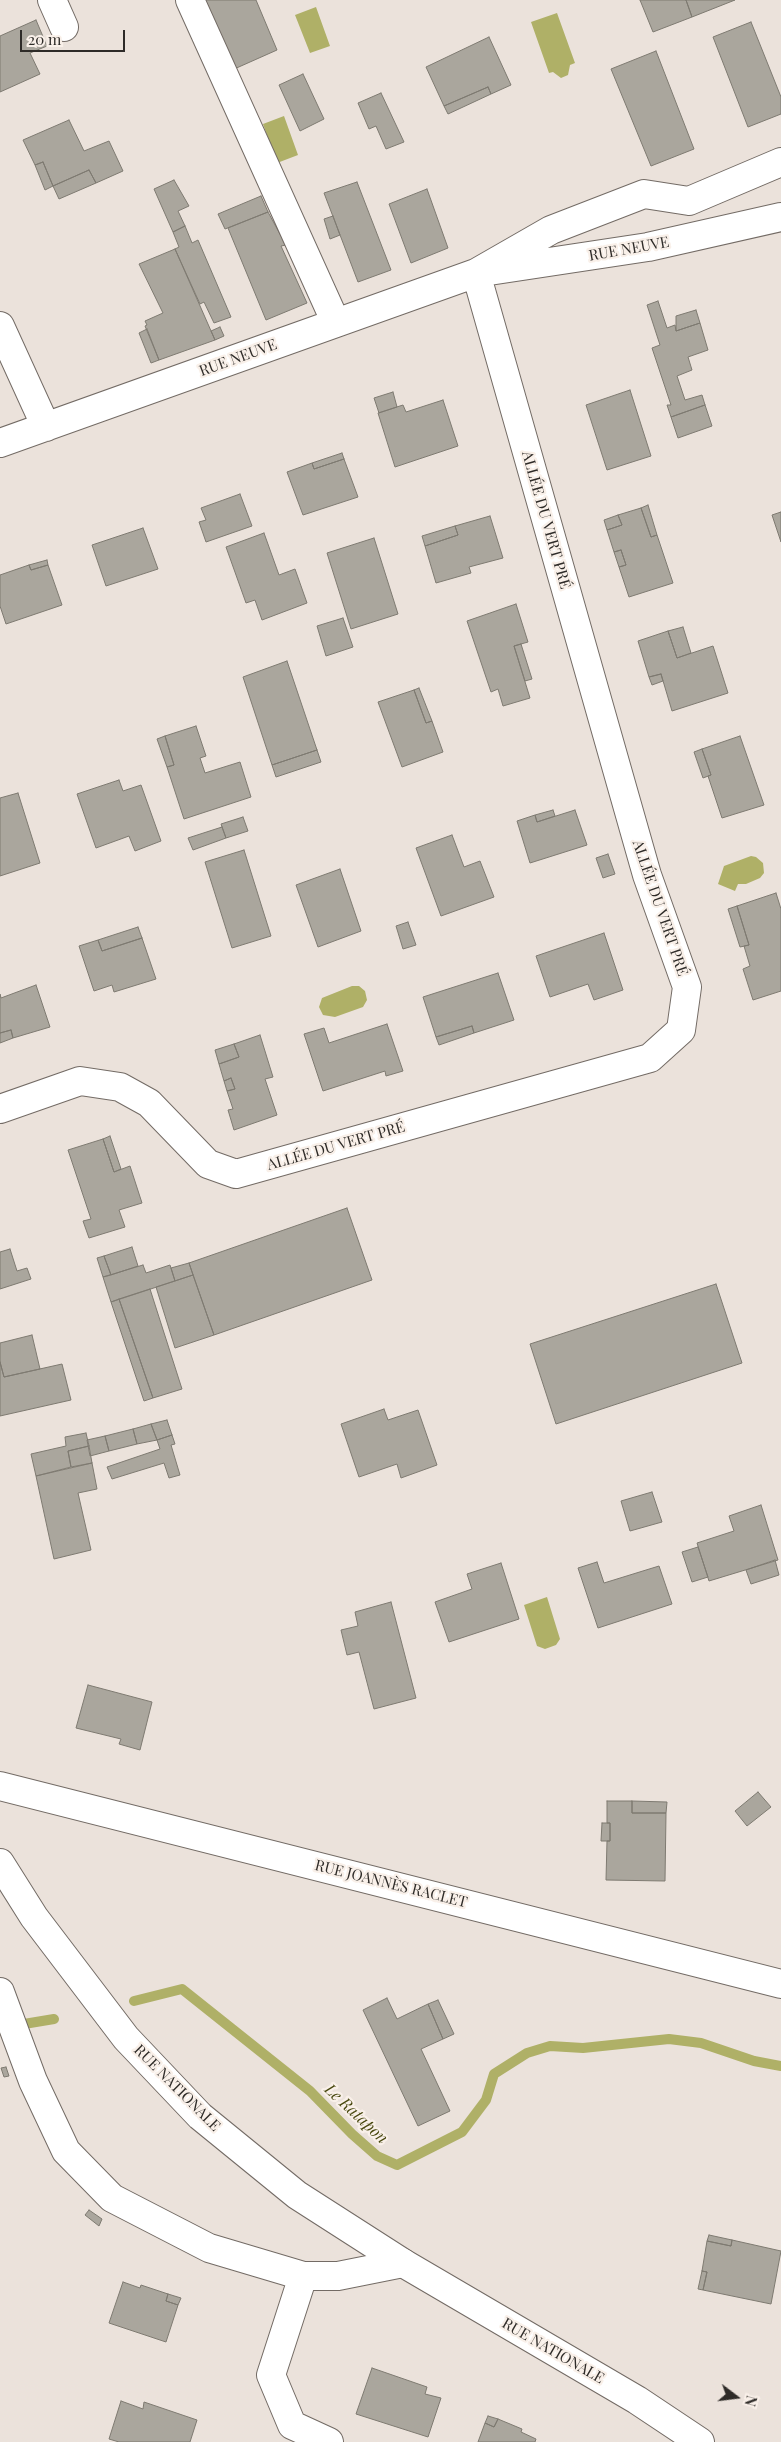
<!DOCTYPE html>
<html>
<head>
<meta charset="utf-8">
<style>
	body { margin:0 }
	#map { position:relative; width:781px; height:2442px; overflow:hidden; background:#ebe2db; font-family:"Playfair Display",serif }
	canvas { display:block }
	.north { position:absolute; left:711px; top:2372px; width:50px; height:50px; -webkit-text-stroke:4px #f9f0e9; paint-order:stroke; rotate:105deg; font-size:14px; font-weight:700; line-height:20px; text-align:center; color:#2e2b28 }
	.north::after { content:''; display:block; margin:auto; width:18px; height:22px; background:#2e2b28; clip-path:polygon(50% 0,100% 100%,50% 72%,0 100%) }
	.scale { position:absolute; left:20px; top:30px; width:105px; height:22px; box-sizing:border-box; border:2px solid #2e2b28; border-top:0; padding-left:6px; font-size:15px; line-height:18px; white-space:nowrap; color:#2e2b28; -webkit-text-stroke:4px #f9f0e9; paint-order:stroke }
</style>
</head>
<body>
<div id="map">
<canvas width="781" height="2442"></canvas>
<div class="north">N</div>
<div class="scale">20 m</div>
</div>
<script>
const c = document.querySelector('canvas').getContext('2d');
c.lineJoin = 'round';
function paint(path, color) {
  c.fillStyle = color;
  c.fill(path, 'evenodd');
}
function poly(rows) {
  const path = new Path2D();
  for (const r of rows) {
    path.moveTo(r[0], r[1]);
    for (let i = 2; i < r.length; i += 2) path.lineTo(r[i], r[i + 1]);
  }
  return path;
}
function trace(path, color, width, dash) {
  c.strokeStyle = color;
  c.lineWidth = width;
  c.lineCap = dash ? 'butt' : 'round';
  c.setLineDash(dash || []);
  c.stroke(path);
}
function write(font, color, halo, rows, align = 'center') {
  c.font = font + ' "Playfair Display",serif';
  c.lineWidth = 4.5;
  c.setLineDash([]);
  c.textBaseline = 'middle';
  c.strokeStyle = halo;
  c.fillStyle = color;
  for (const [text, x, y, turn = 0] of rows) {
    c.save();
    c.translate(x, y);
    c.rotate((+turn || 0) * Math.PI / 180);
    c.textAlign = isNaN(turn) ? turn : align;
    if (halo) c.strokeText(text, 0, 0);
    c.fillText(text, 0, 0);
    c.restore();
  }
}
const water = poly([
	[316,7,330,46,310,53,295,15],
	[557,13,575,63,570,65,568,75,561,78,553,72,549,73,531,22],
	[284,116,298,155,277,163,263,124],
	[751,856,756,857,763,863,764,873,760,878,746,884,738,884,735,891,718,884,724,866],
	[352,986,359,986,365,991,367,1000,363,1007,335,1017,323,1015,319,1007,322,998],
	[547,1597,560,1639,556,1645,545,1649,537,1646,524,1605]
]);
const stream = poly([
	[134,2001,182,1989,310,2091,352,2134,377,2156,397,2165,462,2132,486,2100,494,2074,527,2053,550,2046,583,2048,669,2039,701,2043,754,2061,781,2066],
	[24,2024,54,2019]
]);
const building = poly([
	[202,0,256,0,277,50,232,70,202,0],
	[640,0,686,0,692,17,653,32,640,0],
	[686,0,735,0,692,17,686,0],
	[36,20,47,46,30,53,40,74,0,92,0,36,36,20],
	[751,22,781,97,781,114,748,127,713,37,751,22],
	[489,37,511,85,491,94,488,87,444,106,426,67,489,37],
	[656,51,694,149,651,166,611,69,656,51],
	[303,74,324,119,300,131,279,85,303,74],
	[488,87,491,94,448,114,444,106,488,87],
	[381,93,404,142,386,149,376,126,369,129,358,103,381,93],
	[69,120,84,151,109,141,123,171,96,183,89,170,53,186,43,162,35,165,23,140,69,120],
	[43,162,53,186,45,190,35,165,43,162],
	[89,170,96,183,59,199,53,186,89,170],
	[174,180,189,206,178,211,185,226,173,232,154,189,174,180],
	[357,182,391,270,358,282,324,193,357,182],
	[427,189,448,248,411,263,389,204,427,189],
	[261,196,268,212,225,229,218,214,261,196],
	[268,212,286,245,281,246,307,303,266,320,228,228,268,212],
	[333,216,340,235,330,239,324,219,333,216],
	[185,226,192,243,198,240,231,317,214,323,204,302,200,304,175,249,179,247,173,232,185,226],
	[175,249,215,340,159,360,145,326,147,325,145,321,163,313,139,264,175,249],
	[658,301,667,328,675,325,676,331,700,323,708,350,688,357,692,370,677,376,685,400,702,395,705,405,671,417,667,405,671,405,652,348,660,345,647,305,658,301],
	[696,310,700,323,676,331,676,316,696,310],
	[220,327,224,336,215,340,211,331,220,327],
	[147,329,159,360,151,363,139,333,147,329],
	[630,390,651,456,607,470,586,405,630,390],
	[393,392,397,407,379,413,374,398,393,392],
	[443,400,458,446,395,467,378,413,403,405,406,412,443,400],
	[705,405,712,426,678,438,671,417,705,405],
	[342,453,344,459,314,469,312,463,342,453],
	[344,459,358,497,303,515,287,472,312,463,314,469,344,459],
	[240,494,252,526,206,542,199,522,206,520,201,508,240,494],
	[648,505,657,535,651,537,641,508,648,505],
	[641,508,651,537,657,535,673,583,629,597,619,567,626,565,621,550,614,552,607,530,622,525,618,515,641,508],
	[781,512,781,542,772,515,781,512],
	[618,515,622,525,607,530,604,520,618,515],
	[490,516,503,558,469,567,471,573,436,583,425,546,458,535,455,526,490,516],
	[455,526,458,535,425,546,422,536,455,526],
	[143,528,158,569,106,586,92,545,143,528],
	[264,533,279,575,295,569,307,603,262,620,255,600,246,603,226,547,264,533],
	[374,538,398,614,351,629,327,553,374,538],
	[621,550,626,565,619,567,614,552,621,550],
	[47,560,48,565,31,570,29,565,47,560],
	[29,565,31,570,48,565,62,605,6,624,0,606,0,575,29,565],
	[516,604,528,642,514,646,530,698,503,706,498,689,491,692,467,621,516,604],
	[343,618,353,647,326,656,317,626,343,618],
	[683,627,691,653,677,658,668,631,683,627],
	[668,631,677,658,713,646,728,693,672,711,661,674,649,677,638,641,668,631],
	[521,644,532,679,525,681,514,646,521,644],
	[287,661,317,750,272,765,243,677,287,661],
	[661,674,663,681,652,685,649,677,661,674],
	[419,688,432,721,426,723,414,690,419,688],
	[414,690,426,723,432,721,443,752,402,767,378,702,414,690],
	[196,726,206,756,200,758,205,773,240,762,251,797,184,819,167,767,174,765,165,736,196,726],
	[165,736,174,765,167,767,157,739,165,736],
	[740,736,764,805,722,818,708,776,711,775,702,749,740,736],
	[702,749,711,775,703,778,694,752,702,749],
	[317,750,321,762,276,777,272,765,317,750],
	[119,780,123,791,141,785,161,841,135,851,129,836,96,848,77,794,119,780],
	[18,793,40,863,0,876,0,798,18,793],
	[553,810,555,816,537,822,535,815,553,810],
	[575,810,587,845,530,863,517,821,535,815,537,822,575,810],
	[243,817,248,831,226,838,221,824,243,817],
	[222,827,226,838,193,850,188,838,222,827],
	[452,835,464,867,480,861,494,897,441,916,416,848,452,835],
	[244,850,271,936,232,948,205,862,244,850],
	[608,854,615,874,603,878,596,858,608,854],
	[340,869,361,931,318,947,296,885,340,869],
	[776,893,781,909,781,991,753,1000,743,969,750,966,744,946,749,945,737,906,776,893],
	[737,906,749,945,740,947,728,909,737,906],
	[408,922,416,945,403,949,396,926,408,922],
	[138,927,142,938,102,951,98,940,138,927],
	[604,933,623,990,594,1000,588,984,550,997,536,956,604,933],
	[142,938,156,979,114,992,112,985,94,991,79,946,98,940,102,951,142,938],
	[498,973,514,1020,474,1033,472,1026,436,1037,423,997,498,973],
	[36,985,50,1027,13,1038,11,1030,0,1033,0,994,1,998,36,985],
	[387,1024,403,1071,386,1076,385,1071,323,1091,304,1034,324,1028,329,1043,387,1024],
	[472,1026,474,1033,439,1045,436,1037,472,1026],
	[11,1030,13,1038,0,1043,0,1033,11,1030],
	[260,1035,273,1077,265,1079,277,1115,234,1130,228,1110,233,1109,227,1091,235,1089,231,1078,224,1081,219,1064,239,1057,234,1044,260,1035],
	[234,1044,239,1057,219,1064,215,1050,234,1044],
	[231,1078,235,1089,227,1091,224,1081,231,1078],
	[110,1136,121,1169,114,1172,103,1139,110,1136],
	[103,1139,114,1172,130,1166,142,1203,119,1210,125,1227,89,1238,83,1221,91,1219,68,1150,103,1139],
	[347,1208,372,1280,214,1335,189,1263,347,1208],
	[132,1247,138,1266,111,1275,104,1256,132,1247],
	[10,1249,17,1271,27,1268,31,1279,0,1289,0,1252,10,1249],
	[104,1256,111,1275,103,1277,97,1258,104,1256],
	[189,1263,193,1275,175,1281,171,1268,189,1263],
	[143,1265,146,1273,170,1265,175,1281,111,1302,103,1277,143,1265],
	[193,1275,214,1335,175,1348,156,1287,193,1275],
	[716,1284,742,1363,556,1424,530,1344,716,1284],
	[150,1289,182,1389,153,1398,119,1299,150,1289],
	[119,1299,153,1398,144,1401,111,1302,119,1299],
	[32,1335,40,1369,4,1377,0,1362,0,1343,32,1335],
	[0,1362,4,1377,62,1364,71,1400,0,1416,0,1362],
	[384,1409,388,1420,418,1410,437,1465,401,1478,397,1464,359,1477,341,1424,384,1409],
	[167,1420,172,1435,157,1440,151,1424,167,1420],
	[151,1424,157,1440,137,1444,133,1429,151,1424],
	[133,1429,137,1444,109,1451,105,1436,133,1429],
	[86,1433,89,1446,68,1451,71,1467,36,1476,31,1454,66,1446,65,1437,86,1433],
	[172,1435,175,1444,171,1445,180,1475,169,1478,164,1463,112,1479,107,1467,160,1449,157,1440,172,1435],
	[105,1436,109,1451,90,1456,87,1440,105,1436],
	[89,1446,92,1463,71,1467,68,1451,89,1446],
	[92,1463,97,1489,78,1493,91,1550,54,1559,36,1476,92,1463],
	[652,1492,662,1522,630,1531,621,1501,652,1492],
	[761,1505,778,1560,709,1581,697,1543,734,1531,729,1516,761,1505],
	[698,1547,708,1577,692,1582,682,1552,698,1547],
	[775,1560,779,1575,751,1584,746,1570,775,1560],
	[597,1562,604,1583,659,1566,672,1604,598,1628,578,1568,597,1562],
	[501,1563,519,1619,449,1642,435,1602,472,1589,467,1574,501,1563],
	[391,1602,416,1698,374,1709,359,1652,347,1655,341,1630,358,1626,355,1612,391,1602],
	[88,1685,152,1702,140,1750,119,1744,121,1739,76,1728,88,1685],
	[758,1792,771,1807,747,1826,735,1811,758,1792],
	[607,1801,632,1801,632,1813,666,1813,665,1881,606,1880,607,1841,610,1841,610,1823,607,1823,607,1801],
	[632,1801,667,1802,666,1813,632,1813,632,1801],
	[602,1823,610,1823,610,1841,601,1841,602,1823],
	[387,1998,397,2019,428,2004,443,2039,421,2049,450,2111,418,2126,363,2010,387,1998],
	[438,2000,454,2034,443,2039,428,2004,438,2000],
	[6,2067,9,2076,4,2077,1,2068,6,2067],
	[89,2210,102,2219,99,2226,85,2215,89,2210],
	[709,2235,732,2240,731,2246,707,2241,709,2235],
	[732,2240,781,2251,771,2304,703,2290,707,2272,702,2271,707,2241,731,2246,732,2240],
	[702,2271,707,2272,703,2290,698,2289,702,2271],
	[123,2282,140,2288,141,2285,168,2294,166,2301,178,2305,166,2342,109,2323,123,2282],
	[168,2294,181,2298,178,2305,166,2301,168,2294],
	[372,2368,427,2387,425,2394,441,2398,428,2437,356,2414,372,2368],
	[121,2401,143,2409,144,2402,197,2420,190,2442,119,2442,109,2439,121,2401],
	[488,2416,498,2419,494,2427,485,2423,488,2416],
	[498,2419,522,2429,521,2432,536,2439,535,2442,478,2442,485,2423,494,2427,498,2419]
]);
const minor = poly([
	[52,0,64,27],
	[190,0,336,323],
	[0,326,46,427],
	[0,443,476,273,648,247,781,217],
	[0,1109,80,1081,120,1087,149,1103,208,1164,236,1174,650,1058,681,1030,687,987,647,875,476,273,551,230,644,194,689,201,781,162],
	[0,1786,781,1984],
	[0,1992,33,2081,66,2151,112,2198,209,2248,303,2276,338,2276,403,2263],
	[303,2276,271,2375,292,2425,329,2442]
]);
const major = poly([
	[0,1863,34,1917,126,2038,200,2116,297,2195,403,2263,637,2400,700,2442]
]);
const streetNames = [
	["RUE NEUVE",629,249,-10],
	["RUE NEUVE",238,358,-20],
	["ALLÉE DU VERT PRÉ",546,520,74],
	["ALLÉE DU VERT PRÉ",660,908,71],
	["ALLÉE DU VERT PRÉ",336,1146,-16],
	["RUE JOANNÈS RACLET",391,1884,14],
	["RUE NATIONALE",177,2088,45],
	["RUE NATIONALE",553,2351,30]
];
const waterNames = [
	["Le Ratapon",356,2114,43]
];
paint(water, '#afb067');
trace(stream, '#afb067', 10);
paint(building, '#aaa69d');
trace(building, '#7e7a71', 1);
trace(minor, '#736b65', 30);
trace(major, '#736b65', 30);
trace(minor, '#fff', 28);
trace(major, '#fff', 28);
write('15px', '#2e2b28', '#f9f0e9', streetNames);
write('italic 16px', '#48480f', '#f9f0e9', waterNames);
</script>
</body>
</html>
